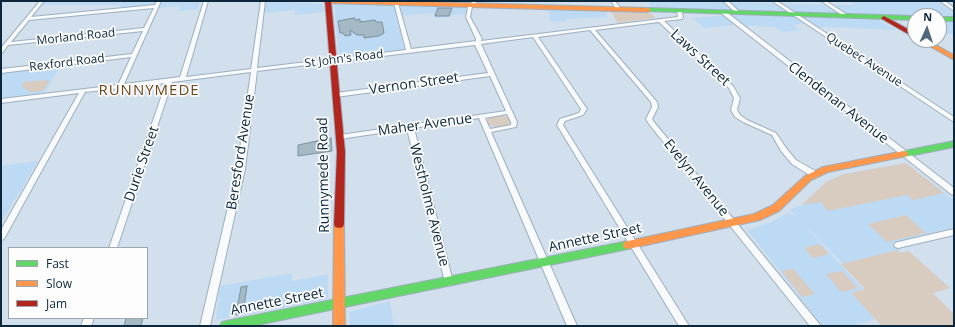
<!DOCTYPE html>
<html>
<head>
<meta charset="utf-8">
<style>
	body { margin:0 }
	#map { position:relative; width:955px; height:327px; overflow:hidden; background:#d2dfec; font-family:"Open Sans",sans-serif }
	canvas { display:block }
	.frame { position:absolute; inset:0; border:2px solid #0c273c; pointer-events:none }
	.legend { position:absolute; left:8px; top:247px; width:140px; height:72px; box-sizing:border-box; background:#fdfdfd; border:1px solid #9da7b0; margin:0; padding:5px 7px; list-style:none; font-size:12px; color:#0c273c }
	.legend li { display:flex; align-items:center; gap:8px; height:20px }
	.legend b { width:20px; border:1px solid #9da7b0 }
	.north { position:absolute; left:907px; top:8px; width:40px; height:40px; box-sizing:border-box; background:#fdfdfd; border:1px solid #9da7b0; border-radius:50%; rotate:3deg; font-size:11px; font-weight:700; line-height:16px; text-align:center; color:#0c273c }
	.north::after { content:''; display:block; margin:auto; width:14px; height:18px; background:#51677a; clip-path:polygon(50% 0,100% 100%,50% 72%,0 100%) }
</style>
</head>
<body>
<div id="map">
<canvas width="955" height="327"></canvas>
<div class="frame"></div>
<ul class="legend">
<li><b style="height:5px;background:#63d668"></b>Fast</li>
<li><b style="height:5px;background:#ff974d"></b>Slow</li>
<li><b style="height:5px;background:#b3261e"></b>Jam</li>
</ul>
<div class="north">N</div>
</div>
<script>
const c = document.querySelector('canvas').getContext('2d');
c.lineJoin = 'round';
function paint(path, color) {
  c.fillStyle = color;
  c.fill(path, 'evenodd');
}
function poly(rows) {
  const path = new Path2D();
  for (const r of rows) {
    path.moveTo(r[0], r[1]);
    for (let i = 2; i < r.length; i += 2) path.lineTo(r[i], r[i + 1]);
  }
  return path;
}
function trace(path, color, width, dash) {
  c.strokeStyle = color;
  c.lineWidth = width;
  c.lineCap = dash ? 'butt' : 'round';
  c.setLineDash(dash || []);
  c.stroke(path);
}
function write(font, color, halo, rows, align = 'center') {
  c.font = font + ' "Open Sans",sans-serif';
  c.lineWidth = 3.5;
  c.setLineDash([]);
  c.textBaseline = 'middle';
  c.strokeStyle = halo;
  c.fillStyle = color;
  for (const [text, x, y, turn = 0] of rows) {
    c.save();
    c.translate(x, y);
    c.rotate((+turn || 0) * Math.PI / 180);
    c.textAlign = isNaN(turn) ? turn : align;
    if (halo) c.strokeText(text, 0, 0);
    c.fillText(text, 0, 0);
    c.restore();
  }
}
const built = poly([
	[44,1,200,1,198,8,200,9,178,11,180,6,131,10,132,7,120,7,121,5,41,5],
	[267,1,323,4,324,12,295,15,295,10,264,13,265,3],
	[648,1,856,5,849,1,939,2,954,14,954,17,651,8],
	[336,3,464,7,466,8,465,14,452,15,451,17,435,18,433,13,396,16,404,48,403,50,342,57,339,56,334,4],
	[549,10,605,12,608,17,566,19,565,22,550,21],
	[731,15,878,20,896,30,831,27,811,28,803,23,793,25,801,30,783,32,775,27,734,25,704,28,693,18],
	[939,22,954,22,954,34,939,34],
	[61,65,44,94,1,99,1,72],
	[38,161,1,223,1,166],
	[906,163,954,200,954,227,892,243,901,252,843,264,790,210,802,205,826,182,844,174],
	[787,213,796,216,863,289,851,293,875,319,850,326,823,326,747,230,774,221],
	[292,273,292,281,328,274,328,299,216,320,220,286],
	[390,301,394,326,350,326,349,312]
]);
const green = poly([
	[611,12,651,13,655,18,618,23],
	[50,80,43,91,31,92,22,87,23,82],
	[501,115,509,118,510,123,506,126,496,127,487,124,488,118],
	[906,163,944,193,913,200,907,195,828,211,820,202,802,205,826,182,844,174],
	[906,215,926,233,887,242,868,224],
	[820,244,829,254,813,258,804,248],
	[898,250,900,253,909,251,950,288,933,293,954,314,954,326,882,326,851,293,865,289,841,264],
	[793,269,815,294,802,297,781,271],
	[842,271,858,288,841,292,826,274]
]);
const building = poly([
	[438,8,452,8,449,16,435,16,438,8],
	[354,18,355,20,360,19,360,22,375,20,376,22,382,22,384,33,379,36,364,38,364,35,357,35,350,30,351,35,345,36,343,33,340,33,338,21,354,18],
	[331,138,332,151,298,156,298,145,331,138],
	[247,286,243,314,236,315,241,287,247,286],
	[126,318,143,318,141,326,124,326,126,318]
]);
const street = poly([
	[40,1,44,1,31,17,155,5,157,1,161,1,124,84,180,77,204,1,208,1,186,77,251,69,261,1,265,1,257,68,406,50,394,3,396,2,398,3,411,49,476,41,476,39,466,17,468,7,473,1,478,1,472,7,470,17,482,39,481,41,678,17,677,11,681,10,683,17,682,19,664,21,733,86,740,98,737,110,740,115,747,120,776,133,786,148,796,160,817,172,818,174,817,176,811,176,792,164,781,151,772,135,743,122,735,117,731,110,734,98,729,88,659,22,595,30,657,102,658,107,652,119,654,122,821,326,810,326,649,124,646,119,652,107,651,102,590,30,538,37,587,109,583,115,565,121,563,125,689,326,679,326,557,125,560,119,579,113,581,109,533,37,481,44,517,122,516,127,491,132,577,326,567,326,479,118,414,128,453,282,452,285,449,286,446,285,445,282,407,129,340,139,337,137,340,135,506,111,490,76,336,97,333,95,336,93,488,73,475,45,257,71,245,169,210,326,200,326,237,169,251,72,172,82,117,248,109,248,166,83,85,92,4,239,1,240,1,230,79,93,1,103,1,99,118,85,131,57,1,73,1,69,132,54,143,31,8,45,3,52,1,53,1,48,40,1],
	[154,8,144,28,11,42,29,20,154,8],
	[507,114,511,122,511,125,490,129,485,118,507,114],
	[611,1,615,1,621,9,621,10,617,10,611,1],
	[723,1,728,1,741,13,737,14,723,1],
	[772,1,777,1,954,117,954,122,772,1],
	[821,1,826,1,849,16,845,17,821,1],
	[940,1,945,1,954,8,954,11,940,1],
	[721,11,725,11,954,188,954,195,951,194,721,13,721,11],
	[954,229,954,235,898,248,895,247,894,245,895,243,898,242,954,229],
	[84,318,94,318,91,326,81,326,84,318]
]);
const fast = poly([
	[648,8,915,16,915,20,646,11,645,10,648,8],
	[939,17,954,17,954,21,939,21,939,17],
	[954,141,954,147,904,157,900,154,904,151,954,141],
	[628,241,632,242,633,245,632,248,628,249,252,326,220,326,222,322,226,321,628,241]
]);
const slow = poly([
	[324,1,391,1,648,8,651,10,648,12,327,3,324,1],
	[919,40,927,40,954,55,954,60,919,40],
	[904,151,907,152,908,154,907,156,828,172,811,180,779,211,760,220,628,249,624,248,623,245,624,242,628,241,754,214,773,205,805,176,823,167,904,151],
	[339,220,343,221,344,224,345,326,333,326,334,224,335,221,339,220]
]);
const jam = poly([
	[325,1,331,1,345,152,344,224,343,227,339,228,335,227,334,224,337,152,325,1],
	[884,16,915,33,915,38,882,19,881,18,884,16]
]);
const farStreetnames = [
	["Morland Road",76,37,-6],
	["St John's Road",344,59,-7],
	["Quebec Avenue",864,60,33],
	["Rexford Road",67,63,-7]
];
const streetNames = [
	["Laws Street",700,58,43],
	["Vernon Street",414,84,-8],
	["Clendenan Avenue",838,103,38],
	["Maher Avenue",425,125,-8],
	["Beresford Avenue",241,152,-81],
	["Durie Street",142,164,-71],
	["Runnymede Road",324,175,-91],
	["Evelyn Avenue",696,178,51],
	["Westholme Avenue",429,205,76],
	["Annette Street",595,238,-12],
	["Annette Street",277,302,-11]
];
const neighbourhoodNames = [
	["RUNNYMEDE",149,91]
];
paint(built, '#bddaf4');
paint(green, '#d8ccc1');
paint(building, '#a5b9c4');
trace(building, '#7c919d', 1);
trace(street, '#9dafbe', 2);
trace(fast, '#9dafbe', 2);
trace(slow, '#9dafbe', 2);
trace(jam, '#9dafbe', 2);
paint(street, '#f8fafc');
paint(fast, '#63d668');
paint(slow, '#ff974d');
paint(jam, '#b3261e');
write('12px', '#0c273c', '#fdfdfd', farStreetnames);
write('14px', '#0c273c', '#fdfdfd', streetNames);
c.letterSpacing = '1px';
write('15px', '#6d4619', '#fdfdfd', neighbourhoodNames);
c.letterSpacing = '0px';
</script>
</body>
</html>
